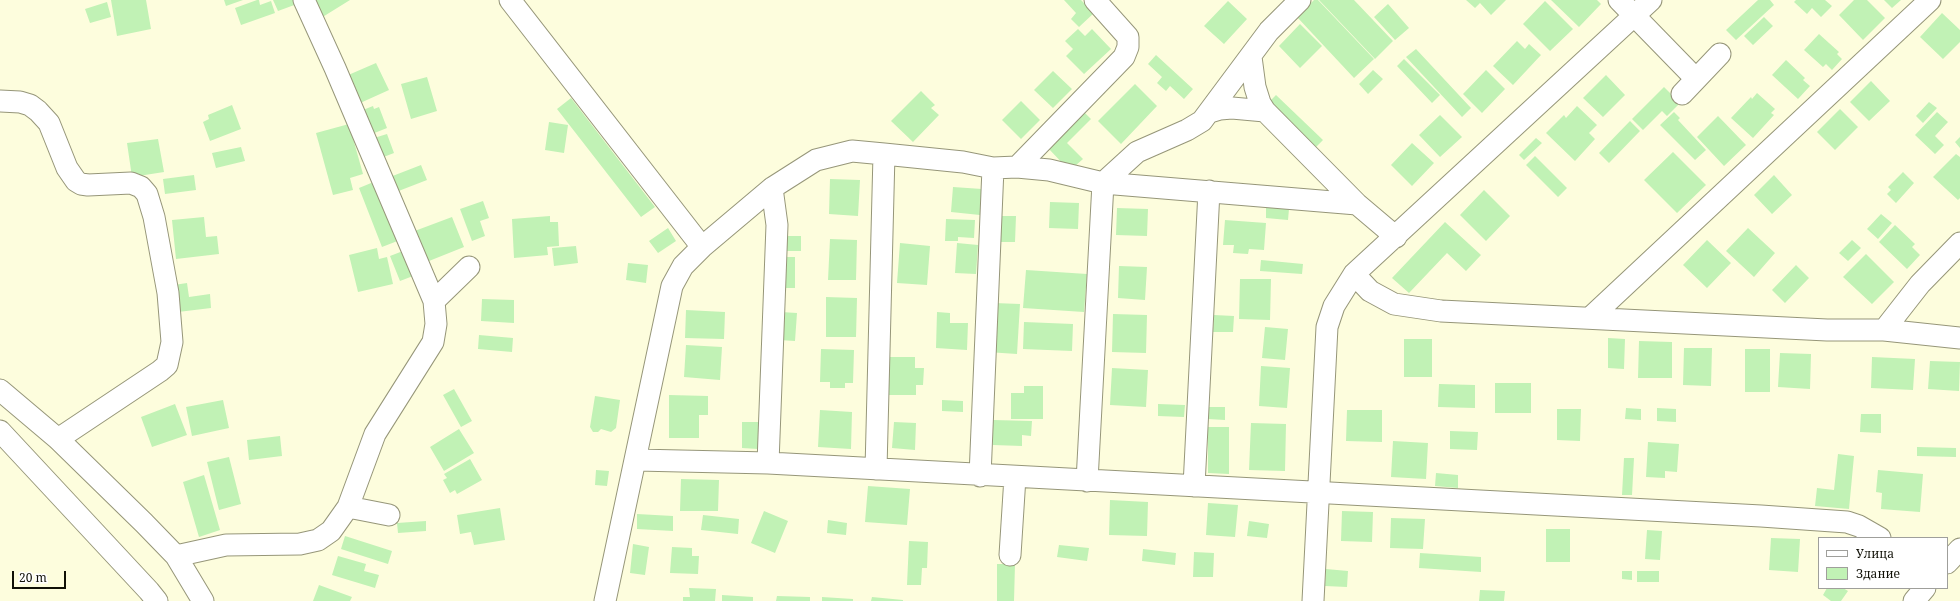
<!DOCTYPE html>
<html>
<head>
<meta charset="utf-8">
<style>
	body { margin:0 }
	#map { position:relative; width:1960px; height:601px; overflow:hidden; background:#fdfddd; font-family:"Noto Serif",serif }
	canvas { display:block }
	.legend { position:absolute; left:1818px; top:537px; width:130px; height:52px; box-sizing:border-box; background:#fff; border:1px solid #9f9f9b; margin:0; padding:5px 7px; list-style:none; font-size:12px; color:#101006 }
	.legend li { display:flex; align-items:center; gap:8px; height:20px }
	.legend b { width:20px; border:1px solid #9f9f9b }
	.scale { position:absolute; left:12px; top:571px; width:54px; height:18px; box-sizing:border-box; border:2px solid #101006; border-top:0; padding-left:5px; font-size:12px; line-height:14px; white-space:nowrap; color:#101006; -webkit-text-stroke:3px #fff; paint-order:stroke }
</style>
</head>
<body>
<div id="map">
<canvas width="1960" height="601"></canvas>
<ul class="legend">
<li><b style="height:5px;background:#fff"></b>Улица</li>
<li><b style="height:11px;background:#c1f2b5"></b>Здание</li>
</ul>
<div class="scale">20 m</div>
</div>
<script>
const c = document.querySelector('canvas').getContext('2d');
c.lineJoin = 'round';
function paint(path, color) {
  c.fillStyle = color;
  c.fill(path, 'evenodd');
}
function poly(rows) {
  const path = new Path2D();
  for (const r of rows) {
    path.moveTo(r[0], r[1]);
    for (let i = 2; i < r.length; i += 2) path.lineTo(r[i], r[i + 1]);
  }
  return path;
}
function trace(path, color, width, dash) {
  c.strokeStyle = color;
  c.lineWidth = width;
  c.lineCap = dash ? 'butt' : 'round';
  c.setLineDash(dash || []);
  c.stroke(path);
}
const building = poly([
	[111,0,146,0,151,29,117,36],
	[224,0,243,0,226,6],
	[257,0,259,0,260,5,271,1,275,13,241,25,235,8],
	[273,0,295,0,297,4,278,11],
	[310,0,350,0,321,18],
	[1064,0,1081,0,1094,13,1079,27,1071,19,1076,13],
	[1314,0,1318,0,1374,59,1354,78,1297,17],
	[1319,0,1354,0,1393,41,1375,59],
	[1466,0,1506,0,1491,15,1480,3,1475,8],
	[1551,0,1597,0,1601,4,1579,27],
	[1758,0,1770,0,1774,5,1736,40,1726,30],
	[1796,0,1825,0,1832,6,1821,17,1812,8,1807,14,1794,2],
	[1854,0,1867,0,1885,18,1863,40,1839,15],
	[1884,0,1901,0,1892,8],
	[1228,1,1247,19,1224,44,1204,26],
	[1545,1,1573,29,1550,51,1523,24],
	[107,2,111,17,90,23,85,9],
	[1388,4,1409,28,1395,40,1374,17],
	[1942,13,1960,30,1960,42,1943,59,1920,37],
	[1764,17,1773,26,1753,45,1744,36],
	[1300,24,1322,46,1300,68,1279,46],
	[1078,29,1085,36,1092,29,1111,49,1084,74,1066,56,1073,49,1065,41],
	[1819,34,1839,52,1837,54,1842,59,1832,70,1826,64,1823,67,1804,50],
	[1517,41,1525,49,1529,44,1541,55,1513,85,1493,66],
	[1416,49,1471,108,1462,117,1406,57],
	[1156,55,1193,89,1184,99,1170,86,1166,91,1157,83,1162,77,1148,64],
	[1404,59,1440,95,1432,103,1397,66],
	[1786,60,1805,78,1803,80,1810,86,1798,99,1772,75],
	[376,63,389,90,358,104,346,76],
	[1373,70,1383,79,1368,94,1359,84],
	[1486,70,1505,89,1482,113,1463,94],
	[1053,71,1072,89,1053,108,1034,90],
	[1606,75,1625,95,1603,117,1583,98],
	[427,77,437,111,411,119,401,84],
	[1871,81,1890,101,1869,121,1850,102],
	[1135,84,1157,106,1121,144,1098,121],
	[1664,87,1680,103,1667,116,1662,111,1643,130,1632,119],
	[921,91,935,105,931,108,939,115,913,142,891,121],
	[1757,93,1775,109,1771,113,1774,115,1753,138,1731,118,1751,97,1752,99],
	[1276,95,1323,140,1313,150,1266,105],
	[571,98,655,207,641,217,557,109],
	[1021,101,1040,120,1021,139,1002,120],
	[1929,102,1937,108,1923,123,1916,116],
	[232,105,241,129,210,141,203,122,209,119,208,115],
	[373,106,374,109,379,107,387,128,372,134,363,110],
	[1577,106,1597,125,1589,133,1595,139,1575,161,1546,133,1564,115,1566,118],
	[1840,109,1858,127,1835,150,1817,132],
	[1084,112,1091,119,1067,143,1083,159,1075,166,1067,168,1048,148],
	[1674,112,1680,118,1678,120,1706,150,1695,160,1660,125],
	[1937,112,1948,122,1935,136,1944,145,1935,154,1915,135],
	[1440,115,1462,137,1440,157,1419,135],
	[1718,116,1746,145,1724,166,1697,137],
	[1630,121,1640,131,1609,163,1599,153],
	[549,122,568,125,564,153,545,150],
	[349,124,363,174,350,178,353,190,333,195,316,133],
	[387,134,394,153,381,158,374,138],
	[1960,137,1960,148,1955,142],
	[1536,138,1542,143,1524,160,1519,155],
	[158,139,164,172,132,177,127,143],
	[1412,143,1434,163,1412,186,1391,165],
	[241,147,245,161,216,168,212,153],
	[1673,152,1706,185,1677,213,1644,180],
	[1956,154,1960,157,1960,198,1958,200,1933,177],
	[1535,156,1567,188,1558,197,1526,165],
	[421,165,427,180,396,192,390,177],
	[1903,172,1914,183,1896,203,1887,194,1891,190,1888,187],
	[194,175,196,190,165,194,163,179],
	[1774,175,1792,195,1772,214,1754,195],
	[830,179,860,180,858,216,829,214],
	[376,181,400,240,382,247,359,188],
	[953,187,982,189,980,215,951,212],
	[1484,190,1510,216,1486,241,1460,215],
	[483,201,489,218,480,221,485,236,472,241,460,209],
	[1050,202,1079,203,1078,229,1049,228],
	[1266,207,1289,209,1288,220,1266,218],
	[1117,208,1148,209,1147,236,1116,235],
	[1881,214,1892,223,1878,239,1867,229],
	[550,216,550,222,558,222,559,246,547,247,548,255,514,258,512,219],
	[1000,216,1016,216,1015,242,1000,242],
	[204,217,206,237,217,236,219,254,176,259,172,220],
	[452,217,464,247,424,263,412,232],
	[946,219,975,220,974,238,958,237,958,241,945,241],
	[1225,220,1266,223,1264,250,1249,249,1248,254,1233,253,1234,245,1223,245],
	[1445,222,1481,255,1466,271,1447,253,1409,293,1392,278],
	[1895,225,1915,244,1912,247,1920,255,1907,269,1879,242],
	[668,228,676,241,658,253,649,241],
	[1748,228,1775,253,1754,277,1726,251],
	[782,236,801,236,801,251,782,251],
	[830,239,857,240,856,280,828,280],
	[1707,240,1731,263,1707,288,1683,265],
	[1852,240,1861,248,1848,261,1839,253],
	[900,243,930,246,927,285,897,283],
	[957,243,978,245,976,274,955,273],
	[576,246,578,263,554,266,552,248],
	[377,248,379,259,387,257,393,284,358,292,349,255],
	[403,251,413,276,400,281,390,256],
	[1866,254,1894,282,1872,304,1843,277],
	[782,257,795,257,795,288,781,288],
	[1261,260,1303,264,1302,274,1260,271],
	[628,263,648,265,646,283,626,280],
	[1796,265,1809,278,1785,303,1772,290],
	[1119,266,1147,267,1145,300,1118,298],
	[1026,270,1087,274,1084,312,1023,308],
	[1240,279,1271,279,1270,320,1239,319],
	[187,283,189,297,210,294,211,308,178,312,174,285],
	[826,297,857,298,856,337,826,337],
	[482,299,514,300,514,323,481,321],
	[994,303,1020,304,1017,354,987,352],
	[686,310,725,312,724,339,685,338],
	[781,312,797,313,795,341,779,340],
	[937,312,950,313,950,323,968,323,967,350,936,348],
	[1113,314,1147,315,1146,353,1112,352],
	[1214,315,1234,316,1233,332,1213,332],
	[1024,322,1073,324,1072,351,1023,349],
	[1265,327,1288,329,1285,360,1262,358],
	[479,335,513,338,512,352,478,349],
	[1608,338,1625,339,1624,369,1608,368],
	[1404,339,1432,339,1432,377,1404,377],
	[1639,341,1672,342,1672,378,1638,378],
	[686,345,722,347,720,380,684,377],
	[1684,348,1712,348,1711,386,1683,385],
	[821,349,854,350,853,383,845,383,845,388,830,388,830,382,820,382],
	[1745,349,1770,349,1770,392,1745,392],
	[1780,353,1811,354,1810,389,1778,387],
	[886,357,915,357,915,368,924,368,923,385,916,385,916,395,885,395],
	[1872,357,1915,359,1913,390,1871,388],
	[1930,361,1960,362,1959,391,1928,389],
	[1261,366,1290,368,1287,408,1259,406],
	[1112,368,1148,370,1146,407,1110,405],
	[1495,383,1531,383,1531,413,1495,413],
	[1439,384,1475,385,1475,408,1438,407],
	[1024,386,1043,386,1043,419,1011,419,1011,393,1024,393],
	[454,389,472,421,461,427,443,395],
	[669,395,708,396,708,415,699,415,699,438,669,438],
	[595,396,620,400,616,428,611,432,601,429,598,432,593,432,590,427],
	[223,400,229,428,192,436,186,407],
	[942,400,963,401,963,412,942,411],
	[175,404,187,435,152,447,141,417],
	[1158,404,1185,405,1184,417,1158,416],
	[1208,407,1225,407,1225,420,1208,419],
	[1626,408,1641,409,1641,420,1625,419],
	[1657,408,1676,409,1676,422,1657,421],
	[1557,409,1581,409,1580,441,1557,440],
	[820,410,852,412,851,449,818,447],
	[1347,410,1382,410,1382,442,1346,441],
	[1861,414,1881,414,1881,433,1860,432],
	[993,420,1032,421,1031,436,1022,435,1022,446,993,445],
	[742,422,758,422,758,449,742,448],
	[894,422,916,423,915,450,892,448],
	[1251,423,1286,424,1285,471,1249,470],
	[1208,427,1229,427,1229,474,1208,473],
	[459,429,474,453,444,471,430,447],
	[1450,431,1478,432,1477,450,1450,449],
	[280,436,282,456,249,460,247,440],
	[1393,441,1428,443,1426,479,1391,477],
	[1648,442,1679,444,1677,472,1665,471,1665,478,1646,477],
	[1917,447,1956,448,1956,457,1917,456],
	[1838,454,1854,456,1849,509,1815,506,1817,488,1834,490],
	[229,457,241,504,219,510,207,462],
	[1624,458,1634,458,1632,495,1622,495],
	[470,459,482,480,457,494,455,490,450,493,443,480,447,478,444,474],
	[596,470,609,471,607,486,595,485],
	[1878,470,1923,474,1920,512,1881,509,1882,493,1876,492],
	[1436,473,1458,475,1458,488,1435,486],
	[204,475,220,530,199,537,183,482],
	[681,479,719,480,718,511,680,511],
	[868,486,910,489,907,525,865,522],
	[1110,500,1148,502,1147,536,1109,535],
	[1208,503,1238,505,1235,537,1206,535],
	[500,508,505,540,474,545,471,532,460,534,457,515],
	[764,511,788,521,775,553,751,543],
	[1342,511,1373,512,1372,542,1341,541],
	[637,514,673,516,673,531,637,529],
	[703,515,739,519,738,534,701,530],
	[1391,518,1425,519,1423,549,1390,548],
	[828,520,847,523,846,535,827,533],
	[426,521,426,531,398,533,397,523],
	[1249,521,1269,524,1267,538,1247,536],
	[1546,529,1570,529,1570,562,1546,562],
	[1647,530,1662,531,1660,560,1645,559],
	[345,536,392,551,388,564,341,549],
	[1771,538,1800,539,1798,572,1769,570],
	[909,541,928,542,927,568,922,568,921,585,907,585],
	[633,544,649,547,645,575,630,573],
	[1059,545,1089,548,1087,561,1057,557],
	[672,547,692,548,692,556,699,556,698,574,670,573],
	[1143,549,1176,553,1175,565,1142,561],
	[1194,552,1214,553,1213,577,1193,577],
	[1420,553,1481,557,1481,572,1419,568],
	[338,556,366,564,364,571,379,575,375,588,332,575],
	[997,564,1015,564,1014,601,997,601],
	[1326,569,1348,571,1347,587,1325,586],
	[1622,571,1632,571,1632,580,1622,579],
	[1637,571,1659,571,1659,582,1637,582],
	[319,585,352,597,350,601,313,601],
	[689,588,716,589,715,601,683,601,683,597,690,597],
	[1827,588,1843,588,1848,591,1841,601,1831,601,1823,595],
	[1480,590,1505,591,1504,601,1479,601],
	[722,595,753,597,753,601,722,601],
	[777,596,810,597,810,601,776,601],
	[822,597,853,599,853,601,822,601],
	[872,597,903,600,903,601,871,601]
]);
const minor = poly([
	[510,0,702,247],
	[1619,0,1696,79],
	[1251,57,1255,87,1260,103,1265,111,1357,204,1396,237],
	[1682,94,1720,54],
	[0,101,20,102,30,105,38,111,49,123,67,168,76,181,81,184,88,185,131,183,141,187,147,194,154,217,168,293,172,342,167,365,160,371,58,439],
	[1210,112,1220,109,1232,108,1265,111],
	[1017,167,1124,57,1128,47,1128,37,1095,0],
	[1354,274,1370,291,1394,304,1441,311,1827,330,1884,330,1960,338],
	[434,301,469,267],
	[1590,318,1930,0],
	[1884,330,1920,284,1960,243],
	[0,390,58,439,144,523,176,556,203,601],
	[0,431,149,591,157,601],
	[637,460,768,463,1761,516,1847,522,1859,526,1880,538],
	[768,463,777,225,772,188],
	[876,469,884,154],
	[980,476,993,168],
	[1087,481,1103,183,1137,152,1187,130,1202,121,1269,31,1300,0],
	[1194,486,1209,191],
	[348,507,389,515],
	[1010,555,1015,477],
	[176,556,226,545,300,544,318,540,331,531,348,507,375,434,433,342,436,324,434,301,335,68,304,0],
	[1947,563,1960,549],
	[605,601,672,286,683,266,702,247,772,188,816,160,852,151,884,154,963,162,993,168,1017,167,1049,170,1103,183,1357,204],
	[1313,601,1327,327,1334,306,1354,274,1651,0],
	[1914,601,1925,588]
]);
paint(building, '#c1f2b5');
trace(minor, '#969679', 23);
trace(minor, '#fff', 21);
</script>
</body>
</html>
